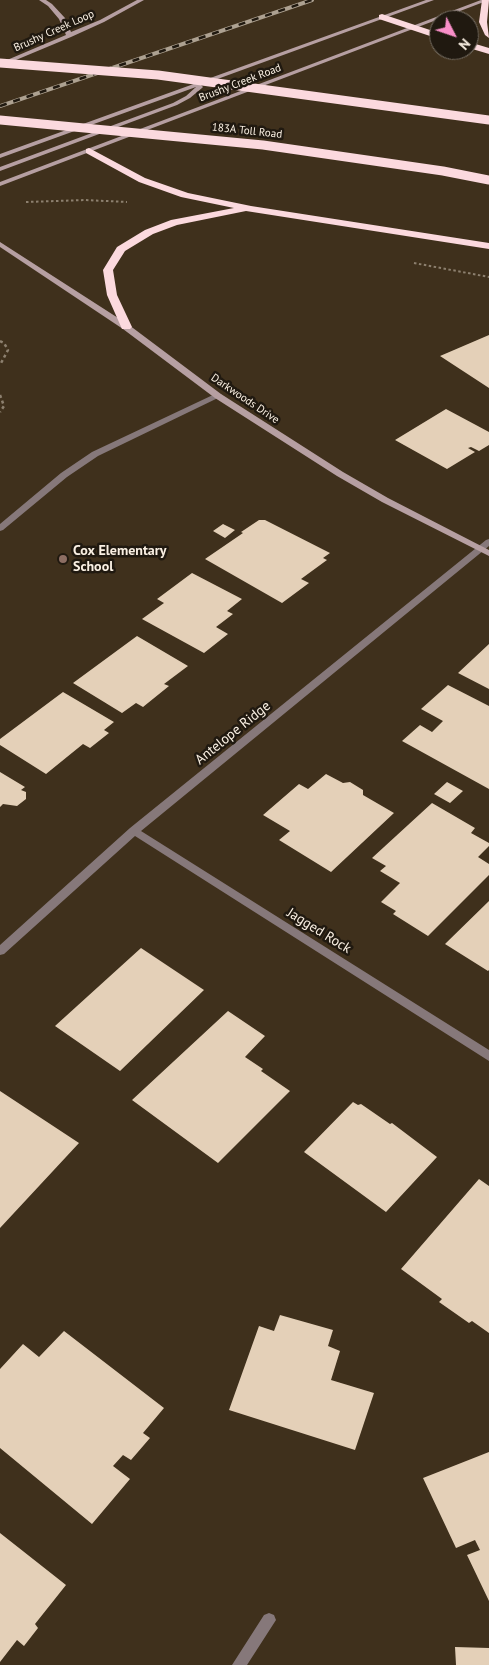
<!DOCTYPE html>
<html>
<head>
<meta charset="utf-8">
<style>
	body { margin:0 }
	#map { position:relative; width:489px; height:1665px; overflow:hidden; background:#3f301c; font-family:"PT Sans",sans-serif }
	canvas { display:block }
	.north { position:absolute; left:429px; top:10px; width:50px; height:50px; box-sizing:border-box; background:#201910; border:1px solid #776f64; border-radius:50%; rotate:131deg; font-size:14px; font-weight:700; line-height:20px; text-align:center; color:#faf0e3 }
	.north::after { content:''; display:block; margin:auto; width:18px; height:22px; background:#f98fc9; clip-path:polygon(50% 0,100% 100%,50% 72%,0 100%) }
</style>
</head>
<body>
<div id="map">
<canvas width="489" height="1665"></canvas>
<div class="north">N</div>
</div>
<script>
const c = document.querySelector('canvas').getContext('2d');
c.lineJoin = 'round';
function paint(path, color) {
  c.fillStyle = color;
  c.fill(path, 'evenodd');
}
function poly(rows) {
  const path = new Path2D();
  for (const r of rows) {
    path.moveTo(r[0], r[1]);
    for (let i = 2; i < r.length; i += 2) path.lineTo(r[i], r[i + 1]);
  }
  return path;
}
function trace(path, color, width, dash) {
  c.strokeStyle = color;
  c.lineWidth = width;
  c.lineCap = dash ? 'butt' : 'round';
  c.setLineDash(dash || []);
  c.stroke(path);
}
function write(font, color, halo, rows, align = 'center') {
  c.font = font + ' "PT Sans",sans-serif';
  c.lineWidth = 5;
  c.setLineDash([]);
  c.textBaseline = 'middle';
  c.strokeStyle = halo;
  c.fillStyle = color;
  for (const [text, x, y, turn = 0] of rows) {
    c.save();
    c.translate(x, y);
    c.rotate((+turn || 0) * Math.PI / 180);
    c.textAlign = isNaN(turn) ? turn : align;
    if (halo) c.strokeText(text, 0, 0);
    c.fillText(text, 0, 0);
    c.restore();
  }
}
const building = poly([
	[489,335,489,388,440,356],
	[446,409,489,432,489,445,479,451,471,447,468,448,475,452,447,469,395,440],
	[259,520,265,520,330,553,323,558,327,560,301,579,309,583,282,603,205,559,243,533,241,532],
	[223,524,235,530,225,538,213,531],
	[192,573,242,599,227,611,233,614,216,627,228,634,204,653,142,619,164,603,157,599],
	[137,636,188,666,164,684,169,686,143,707,136,703,122,713,73,683],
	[489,644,489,689,458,673],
	[448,685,489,706,489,789,402,741,420,725,432,732,443,721,421,709],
	[63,692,114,722,104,730,109,733,90,748,83,744,46,774,0,745,0,739],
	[0,772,25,787,21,790,26,792,26,799,17,806,3,804,0,807],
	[326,774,343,783,350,782,363,790,363,795,394,813,331,872,279,840,290,831,263,815,299,784,308,789],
	[447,782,463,791,450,803,434,794],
	[432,803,475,828,471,833,489,843,489,846,478,857,489,864,489,875,428,936,393,914,396,911,381,902,400,883,380,871,386,866,372,858],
	[489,901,489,970,488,971,445,944],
	[141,948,204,990,120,1071,55,1026],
	[228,1011,265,1036,245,1057,263,1069,261,1071,290,1091,218,1163,132,1100],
	[0,1091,79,1143,0,1228],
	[353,1102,358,1105,361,1104,390,1124,392,1123,437,1157,386,1212,304,1152],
	[479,1179,489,1186,489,1333,472,1321,469,1323,439,1302,442,1299,401,1269],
	[280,1315,333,1330,328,1346,340,1351,331,1380,374,1393,355,1450,229,1410,259,1326,274,1331],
	[64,1331,164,1408,143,1433,150,1438,131,1460,123,1455,113,1466,130,1479,92,1524,0,1448,0,1369,23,1344,39,1357],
	[489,1452,489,1601,467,1555,480,1550,475,1540,456,1548,423,1478],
	[0,1533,66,1585,35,1624,38,1628,24,1646,17,1640,0,1662],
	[455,1647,489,1648,489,1665,456,1665]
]);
const pathFar1 = poly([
	[26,202,85,200,127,202],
	[414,263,489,277]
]);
const path = poly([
	[0,341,4,343,8,350,0,365],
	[0,395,4,406,0,412]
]);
const lane = poly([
	[215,394,221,394,222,396,98,456,67,477,3,530,0,531,0,524,61,473,92,452,215,394]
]);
const street = poly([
	[489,539,489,546,141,831,489,1050,489,1061,135,836,4,954,0,955,0,945,130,828,486,540,489,539],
	[269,1613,274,1615,276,1620,247,1665,232,1665,264,1615,269,1613]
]);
const secondary = poly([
	[39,0,46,0,52,4,65,18,71,32,100,20,137,0,144,0,104,22,71,37,4,65,0,65,0,63,66,35,59,19,48,6,39,0],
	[426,0,434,0,201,85,203,87,202,88,190,98,177,105,0,171,0,167,173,103,186,96,196,87,0,158,0,154,426,0],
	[481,0,489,0,0,186,0,182,481,0],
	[0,242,129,325,221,394,343,472,388,498,489,550,489,556,382,502,337,476,215,398,123,329,0,247,0,242]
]);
const highway = poly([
	[482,0,489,0,487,22,489,38,485,35,479,22,482,0],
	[382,14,439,33,439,39,379,19,379,15,382,14],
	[469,42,489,48,489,54,469,48,469,42],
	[89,148,145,178,188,193,251,206,489,243,489,249,246,211,177,225,153,234,125,251,113,270,117,295,132,327,130,329,122,329,107,295,103,270,117,247,145,230,171,220,234,208,181,197,139,182,86,153,86,149,89,148]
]);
const rail = poly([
	[0,106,312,0]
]);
const highwayBridge = poly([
	[0,63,158,75,489,120],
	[0,120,263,145,443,171,489,180]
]);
const markers = [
	[63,559,5,"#8d6e63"]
];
const farStreetnames = [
	["Brushy Creek Loop",54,31,-24],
	["Brushy Creek Road",240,83,-21],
	["183A Toll Road",247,131,6],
	["Darkwoods Drive",245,399,34]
];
const poiNames = [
	["Cox Elementary",73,551],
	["School",73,567]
];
const streetNames = [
	["Antelope Ridge",233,733,-39],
	["Jagged Rock",319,931,32]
];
paint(building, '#e4d0b8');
trace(pathFar1, '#8d806f', 2, [2.5, 2.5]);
trace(path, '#8d806f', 2.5, [3, 3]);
paint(lane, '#86787a');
paint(street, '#86787a');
paint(secondary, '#b69fa2');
paint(highway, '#fbd9de');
trace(rail, '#ada191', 4);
trace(rail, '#201910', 2.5, [7]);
trace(highwayBridge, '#fbd9de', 9);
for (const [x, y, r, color] of markers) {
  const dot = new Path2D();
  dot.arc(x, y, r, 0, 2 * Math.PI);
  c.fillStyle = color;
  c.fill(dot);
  trace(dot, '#201910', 2);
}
write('11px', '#faf0e3', '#201910', farStreetnames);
write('bold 14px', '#faf0e3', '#201910', poiNames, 'left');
write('14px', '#faf0e3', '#201910', streetNames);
</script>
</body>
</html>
